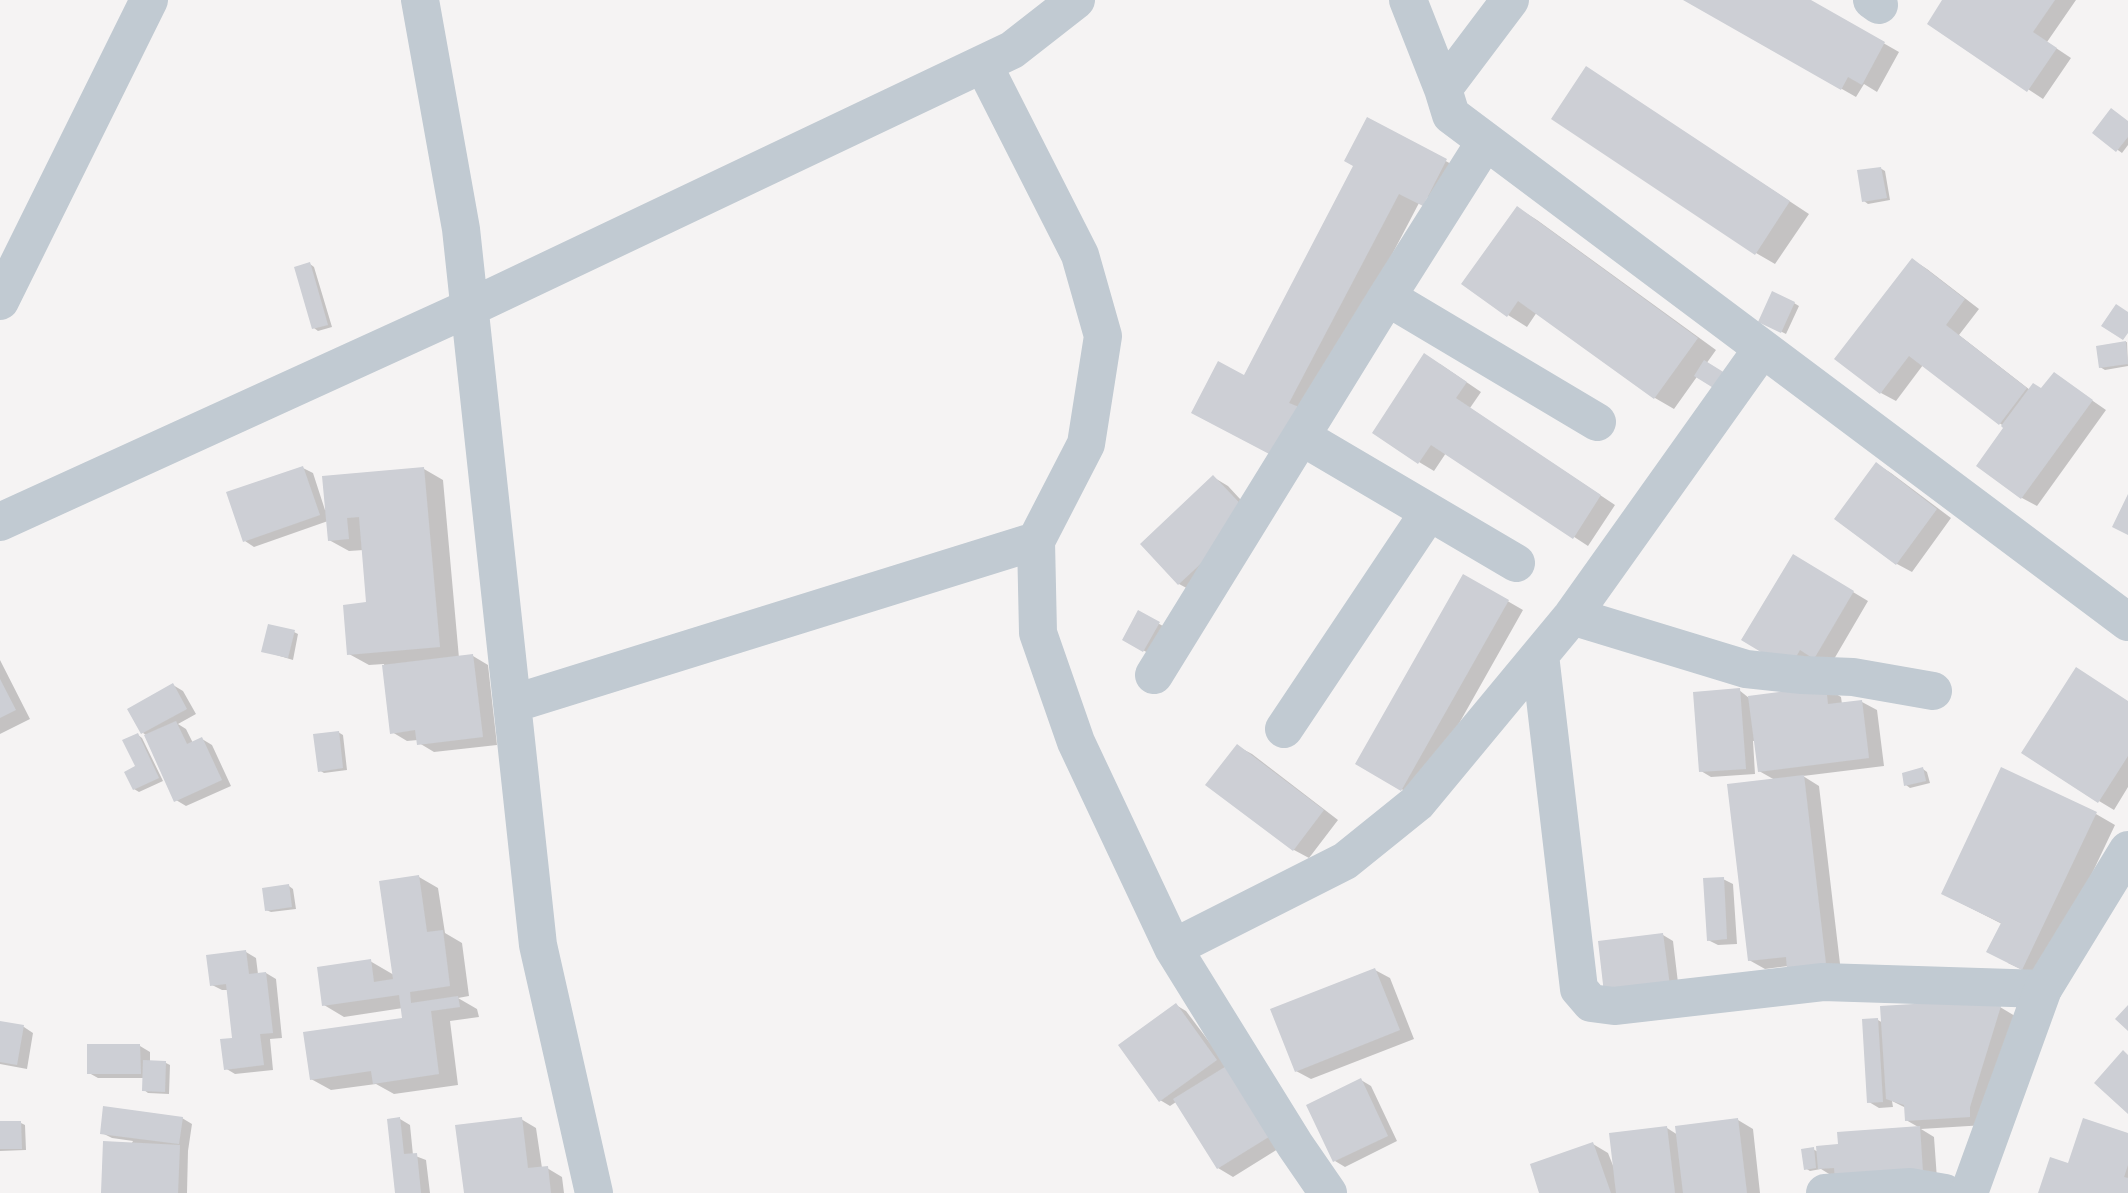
<!DOCTYPE html>
<html>
<head>
<meta charset="utf-8">
<style>
	body { margin:0 }
	canvas { display:block; background:#f5f3f3 }
</style>
</head>
<body>
<canvas width="2128" height="1193"></canvas>
<script>
const c = document.querySelector('canvas').getContext('2d');
c.lineJoin = 'round';
function paint(path, color) {
  c.fillStyle = color;
  c.fill(path, 'evenodd');
}
function poly(rows) {
  const path = new Path2D();
  for (const r of rows) {
    path.moveTo(r[0], r[1]);
    for (let i = 2; i < r.length; i += 2) path.lineTo(r[i], r[i + 1]);
  }
  return path;
}
function trace(path, color, width, dash) {
  c.strokeStyle = color;
  c.lineWidth = width;
  c.lineCap = dash ? 'butt' : 'round';
  c.setLineDash(dash || []);
  c.stroke(path);
}
const shadow = poly([
	[1686,0,1808,0,1899,52,1877,92,1864,84,1856,97],
	[1945,0,2076,0,2047,42,2071,58,2043,99,1929,24],
	[1587,68,1809,214,1775,264,1756,253],
	[1368,119,1466,172,1419,203,1308,415,1244,377,1355,165],
	[2128,123,2128,145,2122,153,2094,133],
	[1880,168,1885,171,1890,200,1868,204,1864,201],
	[1518,208,1537,220,1716,350,1674,409,1655,398,1537,312,1527,327,1508,315],
	[1913,260,1927,269,1979,309,1959,335,2030,390,2042,390,2054,374,2106,410,2037,506,2022,498,2006,428,1923,365,1896,401,1881,393],
	[310,264,314,267,332,327,318,331,314,328],
	[1794,303,1799,306,1786,334,1760,321],
	[2127,342,2128,366,2105,370,2100,367,2098,347],
	[1440,364,1481,392,1470,408,1615,505,1588,546,1446,453,1434,471,1419,462],
	[1877,464,1891,473,1951,518,1912,572,1897,564],
	[303,468,313,473,325,510,424,469,443,480,459,658,473,656,488,665,497,745,434,752,419,743,418,740,407,741,392,732,384,664,369,665,349,654,368,604,364,550,349,551,329,540,328,521,254,547,245,541],
	[1213,477,1228,486,1265,526,1194,592,1179,584,1142,544],
	[1793,556,1868,601,1830,666,1805,676,1743,639],
	[1464,576,1523,610,1417,798,1358,764],
	[1139,613,1163,626,1148,653,1124,639],
	[294,632,298,634,293,660,263,651],
	[0,660,30,719,0,734],
	[173,685,183,691,196,714,178,724,186,729,193,743,202,739,212,745,231,786,186,806,176,800,146,735,143,733],
	[1826,688,1841,697,1842,704,1862,702,1877,710,1884,766,1803,776,1819,786,1841,972,1788,966,1765,969,1749,960,1775,780,1759,771,1756,741,1753,741,1755,774,1711,777,1701,771,1739,690,1749,698],
	[2128,702,2128,787,2114,810,2099,801],
	[338,732,343,735,347,770,324,773,319,770],
	[138,735,142,738,163,781,139,792,134,789],
	[1237,746,1252,754,1338,820,1309,858,1294,850,1208,784],
	[1923,769,1927,772,1930,783,1910,788,1906,785],
	[2096,814,2115,825,2042,979,2008,963,2002,924,1943,894],
	[419,877,438,888,445,933,462,943,469,996,458,998,477,1009,479,1017,450,1021,458,1085,394,1094,376,1084,331,1090,311,1079,404,1020,403,1008,344,1017,324,1005,370,961,394,975],
	[1723,879,1733,884,1737,944,1718,945,1708,940],
	[289,886,293,889,296,909,271,912,266,910],
	[1663,935,1673,941,1679,991,1616,998],
	[246,952,256,958,258,974,266,973,276,979,282,1038,270,1039,273,1070,235,1074,225,1068,234,1039,228,990,222,990,212,985],
	[1375,970,1390,978,1414,1039,1311,1079,1296,1071],
	[1176,1005,1186,1011,1286,1144,1233,1177,1218,1168,1176,1102,1170,1106,1160,1100],
	[2000,1007,2015,1016,1985,1125,1921,1129,1934,1137,1938,1193,1834,1177,1821,1169,1810,1171,1805,1168,1813,1149,1818,1152,1920,1128,1906,1120,1906,1108,1892,1101,1893,1107,1879,1108,1869,1102,1878,1020,1883,1023],
	[0,1023,24,1027,33,1033,27,1069,0,1064],
	[140,1046,150,1052,150,1062,166,1063,170,1065,169,1094,148,1093,144,1090,144,1078,98,1078,89,1073],
	[1361,1080,1371,1086,1397,1141,1345,1167,1335,1161],
	[182,1118,192,1124,188,1151,187,1193,103,1193,133,1141,112,1138,102,1133],
	[400,1119,410,1125,413,1155,426,1160,430,1193,396,1193],
	[521,1119,536,1128,542,1168,547,1168,562,1177,564,1193,465,1193],
	[1738,1120,1753,1129,1760,1193,1541,1193,1593,1144,1608,1153,1614,1168,1667,1128,1678,1135],
	[0,1123,21,1123,25,1125,26,1150,0,1151],
	[2128,1135,2128,1193,2040,1193,2069,1165]
]);
const building = poly([
	[1683,0,1811,0,1885,42,1862,85,1848,77,1841,90],
	[1942,0,2055,0,2033,32,2057,48,2027,92,1927,24],
	[1586,66,1790,201,1755,255,1551,119],
	[2111,108,2128,121,2128,137,2116,152,2092,133],
	[1367,117,1447,159,1423,206,1399,194,1289,403,1299,407,1273,456,1191,413,1218,361,1244,375,1353,166,1344,161],
	[1881,167,1887,198,1862,202,1857,170],
	[1517,206,1698,338,1654,399,1518,301,1507,317,1461,284],
	[1912,258,1965,299,1946,325,2027,388,1999,425,1909,356,1880,394,1834,359],
	[310,262,328,325,312,329,294,267],
	[1772,291,1795,302,1781,333,1758,322],
	[2116,304,2128,312,2128,333,2123,340,2101,326],
	[2126,341,2128,364,2099,368,2096,346],
	[1424,353,1467,382,1456,398,1601,495,1573,539,1431,445,1418,464,1372,433],
	[1704,360,1725,373,1715,389,1694,376],
	[2054,372,2093,400,2021,499,1976,466,2003,428,2001,426,2033,383,2041,388],
	[1876,462,1937,509,1896,565,1834,519],
	[303,466,320,515,243,542,226,492],
	[424,467,440,647,347,655,343,605,366,602,359,517,347,518,349,539,328,541,322,476],
	[1213,475,1252,516,1178,585,1140,544],
	[2128,494,2128,535,2112,527],
	[1793,554,1854,591,1814,659,1800,650,1789,669,1741,640],
	[1463,574,1509,600,1401,791,1355,764],
	[1138,610,1160,622,1143,652,1122,640],
	[268,624,295,630,288,658,261,652],
	[473,654,483,737,417,745,415,730,390,734,382,665],
	[2076,667,2128,701,2128,756,2098,803,2021,753],
	[0,679,16,710,0,718],
	[173,683,187,709,141,734,127,709],
	[1826,686,1828,704,1862,700,1869,758,1758,772,1748,696],
	[1740,688,1746,769,1699,772,1693,692],
	[176,721,187,744,202,737,222,780,174,802,144,735],
	[339,731,343,768,318,772,313,734],
	[138,733,159,778,133,790,124,772,135,766,122,740],
	[1237,744,1324,810,1293,851,1205,785],
	[1923,767,1926,781,1904,786,1902,773],
	[2001,767,2097,812,2022,970,1986,952,2001,923,1941,894],
	[1804,775,1826,964,1787,969,1786,957,1748,961,1727,784],
	[419,875,427,932,443,930,450,986,410,992,411,1003,458,996,460,1007,431,1011,439,1074,373,1084,371,1071,310,1080,303,1032,402,1018,399,995,322,1006,317,967,371,959,374,982,393,979,379,881],
	[1724,877,1727,939,1707,941,1703,878],
	[289,884,292,907,265,911,262,888],
	[1663,933,1670,986,1604,993,1598,941],
	[246,950,249,974,266,972,273,1033,260,1034,264,1065,224,1070,220,1039,232,1038,226,984,210,986,206,955],
	[1375,968,1400,1030,1295,1072,1270,1009],
	[1980,1000,2001,1006,1970,1107,1970,1117,1905,1121,1904,1105,1886,1099,1880,1006],
	[1176,1003,1217,1060,1159,1102,1118,1045],
	[2128,1005,2128,1031,2115,1019],
	[1878,1018,1883,1102,1867,1103,1862,1019],
	[0,1021,24,1025,17,1065,0,1062],
	[87,1044,140,1044,141,1074,87,1074],
	[2123,1050,2128,1055,2128,1114,2094,1083],
	[143,1060,166,1061,165,1092,142,1091],
	[1228,1065,1272,1135,1217,1169,1173,1099],
	[1361,1078,1388,1136,1333,1162,1306,1105],
	[103,1106,183,1117,179,1144,100,1134],
	[400,1117,404,1154,417,1153,421,1193,395,1193,387,1119],
	[522,1117,528,1168,548,1166,551,1193,464,1193,455,1125],
	[1738,1118,1747,1193,1683,1193,1675,1126],
	[2083,1118,2128,1133,2128,1165,2124,1177,2128,1178,2128,1193,2038,1193,2050,1157,2068,1163],
	[0,1121,21,1121,22,1149,0,1149],
	[1667,1126,1675,1193,1616,1193,1609,1133],
	[1920,1126,1924,1188,1836,1193,1834,1168,1818,1169,1816,1146,1838,1144,1837,1132],
	[103,1141,180,1145,178,1193,101,1193],
	[1593,1142,1611,1193,1539,1193,1530,1164],
	[1814,1147,1816,1168,1804,1170,1801,1149]
]);
const minor = poly([
	[420,0,461,229,538,945,594,1193],
	[1408,0,1443,89],
	[1510,0,1443,89,1451,115,2128,622],
	[1872,0,1879,5],
	[1387,297,1597,422],
	[0,301,149,0],
	[1302,437,1516,563],
	[0,522,469,308,1012,50,1076,0],
	[1036,541,1038,633,1076,742,1173,948,1295,1145,1328,1193],
	[1572,616,1746,669,1802,675,1853,677,1933,691],
	[1540,655,1579,989,1591,1003,1614,1006,1823,982,2043,989],
	[1154,675,1387,297,1485,142],
	[512,704,1036,541,1086,444,1103,336,1080,255,983,64],
	[1284,729,1429,512],
	[1173,948,1345,861,1417,803,1572,616,1762,349],
	[1825,1193,1910,1187,1945,1193]
]);
const tertiary = poly([
	[1969,1193,2043,989,2128,850]
]);
paint(shadow, '#0003');
paint(building, '#cdcfd5');
trace(minor, '#c1cad2', 38);
trace(tertiary, '#c1cad2', 38);
</script>
</body>
</html>
